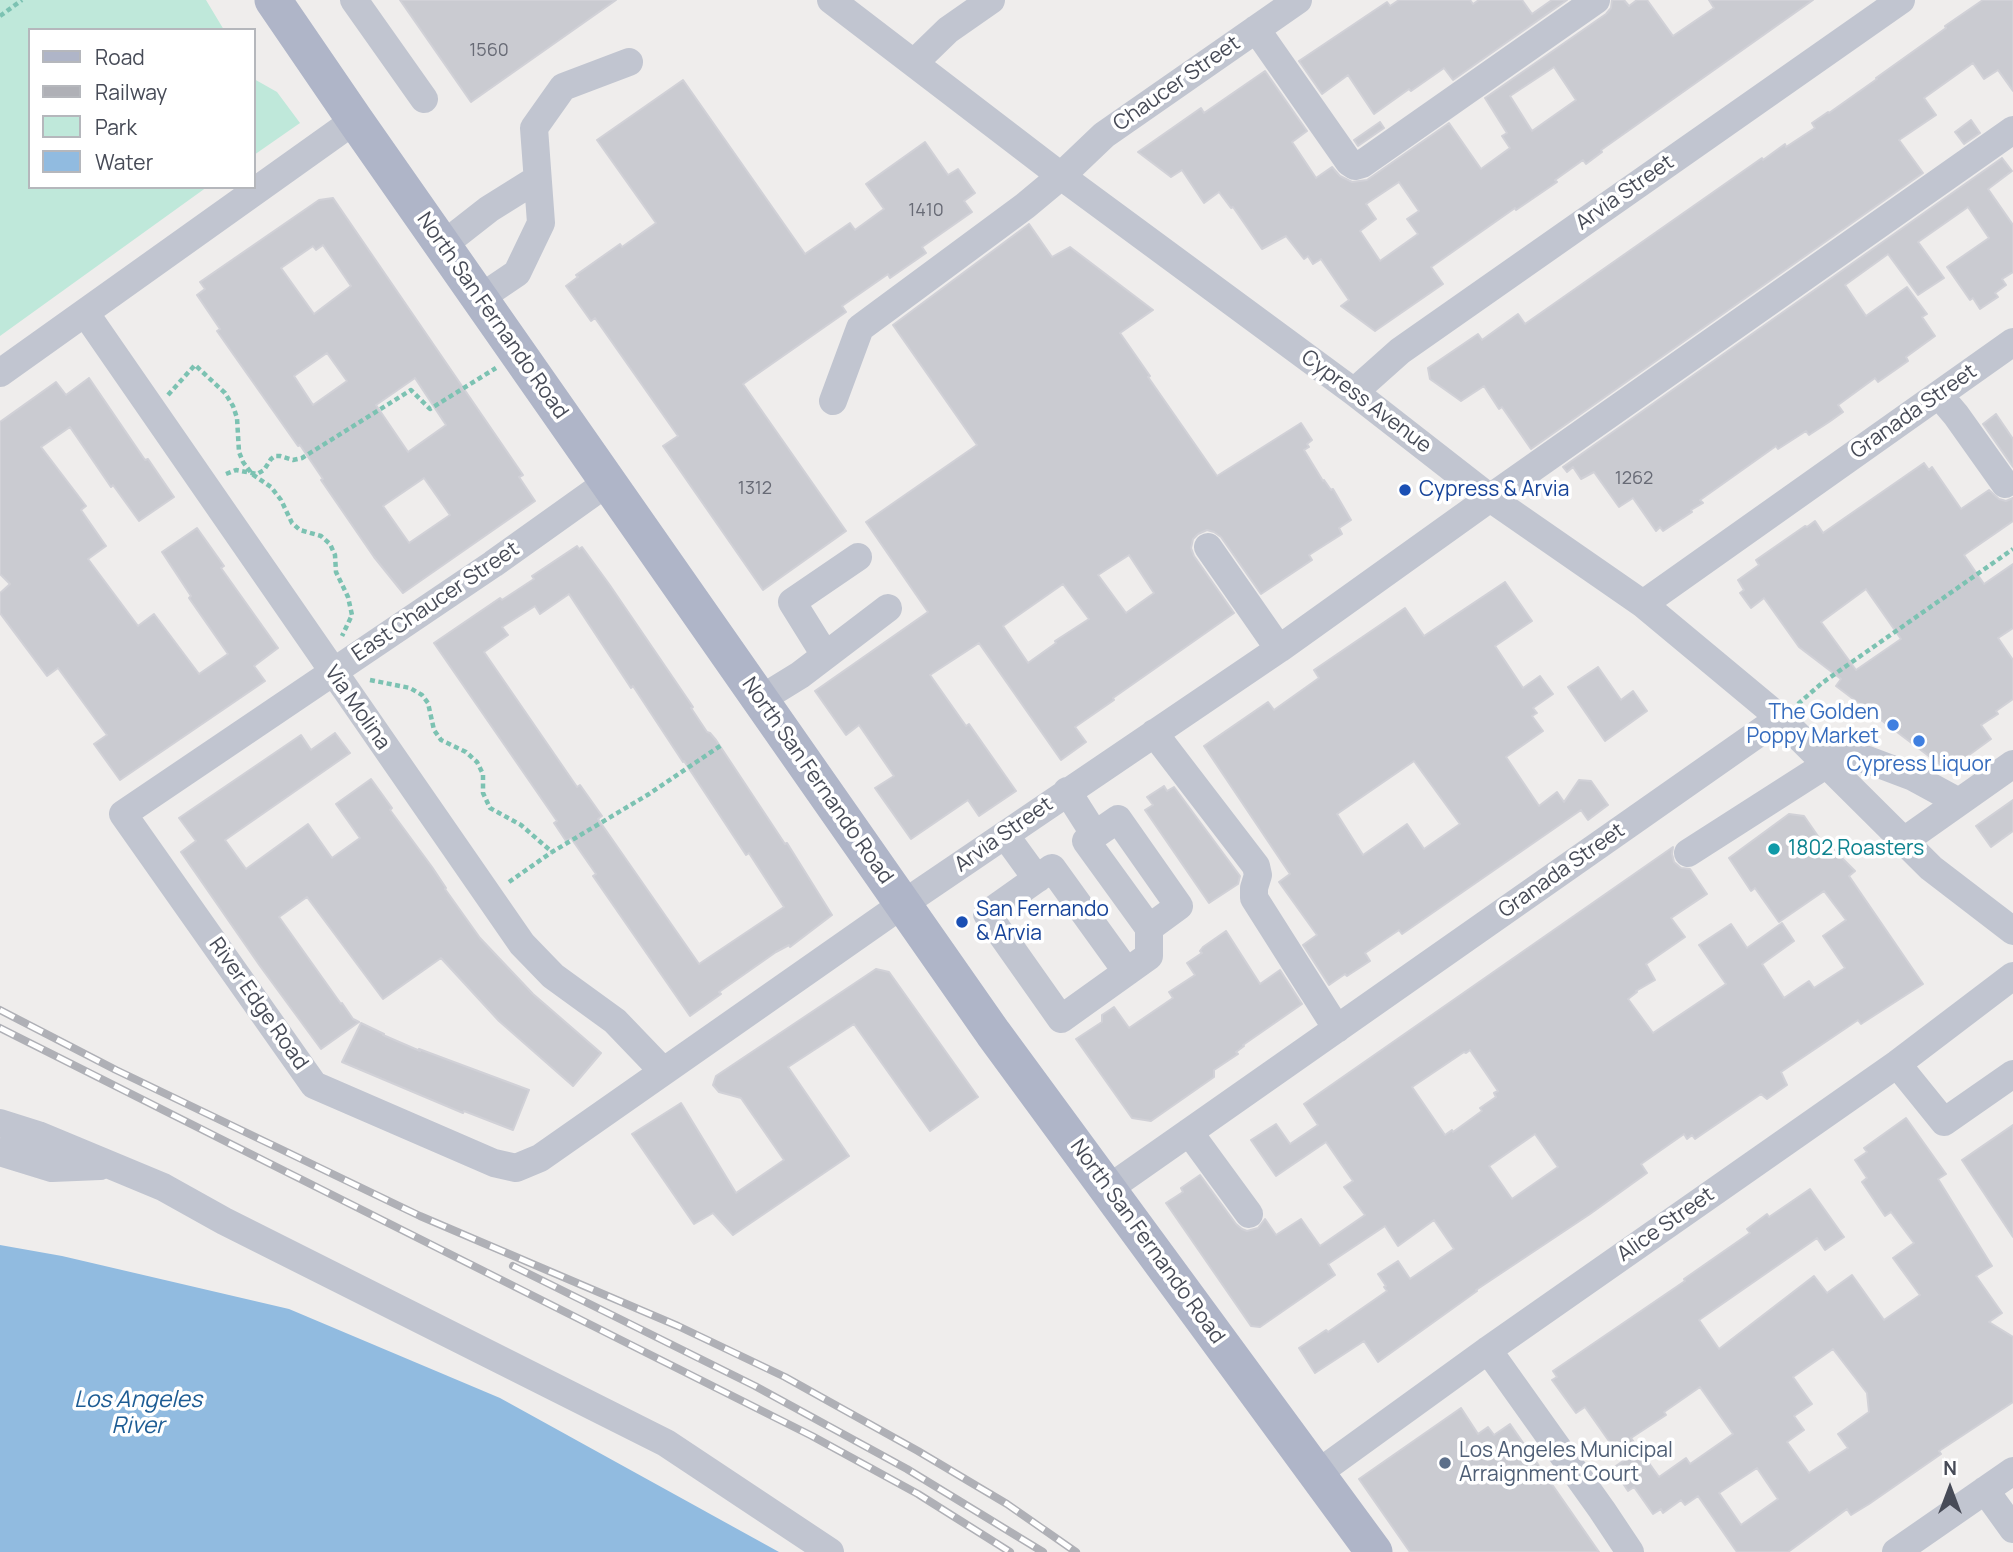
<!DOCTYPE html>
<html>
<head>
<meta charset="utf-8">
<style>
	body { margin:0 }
	#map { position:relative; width:2013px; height:1552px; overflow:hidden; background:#efedec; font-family:Manrope,sans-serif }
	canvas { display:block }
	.legend { position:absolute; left:28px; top:28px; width:228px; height:161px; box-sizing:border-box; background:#fff; border:2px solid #b5b7bc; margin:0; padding:9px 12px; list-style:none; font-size:21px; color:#474b57 }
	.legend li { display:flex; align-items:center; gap:14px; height:35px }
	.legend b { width:35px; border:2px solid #b5b7bc }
	.north { position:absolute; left:1915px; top:1454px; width:70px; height:70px; -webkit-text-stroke:5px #fff; paint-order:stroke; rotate:0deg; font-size:19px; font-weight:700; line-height:28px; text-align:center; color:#474b57 }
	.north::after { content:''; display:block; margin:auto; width:24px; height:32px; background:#474b57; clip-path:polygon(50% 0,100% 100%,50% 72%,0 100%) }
</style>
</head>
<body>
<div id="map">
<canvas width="2013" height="1552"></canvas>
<ul class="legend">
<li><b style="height:9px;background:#afb5c8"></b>Road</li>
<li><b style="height:9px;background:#afb0b6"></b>Railway</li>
<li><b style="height:19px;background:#bfe8da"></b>Park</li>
<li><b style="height:19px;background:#91bbe0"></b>Water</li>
</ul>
<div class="north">N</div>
</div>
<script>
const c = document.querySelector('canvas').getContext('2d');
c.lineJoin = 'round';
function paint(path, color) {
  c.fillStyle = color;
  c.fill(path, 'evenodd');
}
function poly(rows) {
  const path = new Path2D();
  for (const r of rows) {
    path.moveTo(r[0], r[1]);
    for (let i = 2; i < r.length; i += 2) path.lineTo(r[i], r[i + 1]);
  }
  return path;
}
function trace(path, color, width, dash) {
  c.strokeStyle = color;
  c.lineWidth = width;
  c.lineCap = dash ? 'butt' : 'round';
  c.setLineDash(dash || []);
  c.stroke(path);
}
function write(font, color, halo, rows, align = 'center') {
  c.font = font + ' Manrope,sans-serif';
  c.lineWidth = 7;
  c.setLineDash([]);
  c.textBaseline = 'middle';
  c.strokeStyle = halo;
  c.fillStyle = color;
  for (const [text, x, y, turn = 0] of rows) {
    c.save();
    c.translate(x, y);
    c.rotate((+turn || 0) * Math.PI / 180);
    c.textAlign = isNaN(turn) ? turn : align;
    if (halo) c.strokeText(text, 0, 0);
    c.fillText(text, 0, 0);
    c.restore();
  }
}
const green = poly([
	[0,0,206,0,224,30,30,30,30,187,207,187,0,336],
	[254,79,277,92,300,123,254,155]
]);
const water = poly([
	[0,1245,62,1256,289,1309,500,1398,779,1552,0,1552]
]);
const building = poly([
	[400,0,616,0,471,102,400,0],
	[1399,0,1470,0,1473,4,1479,0,1522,0,1532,14,1552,0,1567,0,1453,80,1444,68,1411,91,1409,89,1374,114,1348,75,1322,94,1299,61,1387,2,1390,6,1399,0],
	[1612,0,1624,0,1629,6,1637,0,1647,0,1673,36,1714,8,1709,0,1813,0,1601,150,1602,152,1586,164,1583,160,1555,180,1557,182,1516,210,1515,208,1431,267,1443,284,1375,331,1341,306,1349,300,1321,259,1313,264,1308,256,1304,259,1286,236,1262,249,1233,207,1231,208,1219,192,1204,203,1182,170,1171,177,1138,152,1201,108,1204,113,1265,71,1307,131,1292,142,1316,178,1332,167,1340,176,1352,182,1367,180,1449,123,1481,169,1510,148,1502,136,1507,133,1485,98,1606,14,1611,8,1612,0],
	[1554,67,1576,100,1532,131,1510,96,1554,67],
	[1399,182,1419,211,1407,219,1418,234,1380,261,1360,231,1376,219,1366,204,1399,182],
	[1983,0,2013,0,2013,91,1998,70,1984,79,1973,63,1924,98,1936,115,1899,140,1923,173,1531,449,1502,407,1499,409,1484,386,1461,401,1430,379,1428,368,1478,334,1482,340,1518,314,1525,324,1762,158,1763,160,1785,144,1786,147,1815,128,1812,123,1828,112,1829,113,1877,79,1876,78,1946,28,1945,26,1983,0],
	[683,80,805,254,850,223,855,230,884,209,866,184,925,142,948,175,958,169,975,193,964,201,972,212,922,247,926,253,890,278,888,274,842,306,846,312,743,384,846,531,763,590,663,446,678,436,595,318,591,321,566,286,578,277,576,275,620,244,622,247,656,223,597,140,683,80],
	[1971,120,1980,133,1964,144,1955,132,1971,120],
	[1380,122,1384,128,1358,146,1354,140,1380,122],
	[2002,158,2012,171,1988,189,2013,225,2013,272,2002,279,2006,285,1995,293,1998,297,1980,309,1973,298,1970,300,1947,267,1989,238,1968,207,1918,242,1944,278,1918,295,1888,254,1845,285,1866,316,1907,287,1927,314,1922,317,1935,336,1906,357,1908,361,1878,382,1875,378,1838,405,1843,412,1829,422,1809,435,1806,431,1778,449,1776,446,1700,500,1703,503,1691,510,1692,512,1663,531,1660,527,1656,531,1633,498,1619,507,1594,472,1581,479,1573,467,1567,472,1563,467,2002,158],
	[333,198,523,475,519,477,535,501,403,593,374,557,321,480,323,479,300,445,298,446,231,351,217,331,220,329,197,295,205,289,200,282,319,200,333,198],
	[323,245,351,286,314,314,281,268,313,246,316,250,323,245],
	[327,353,347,381,313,405,294,376,327,353],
	[415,378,446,425,408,452,376,405,415,378],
	[424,478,450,515,409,543,383,506,424,478],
	[1029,224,1052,257,1070,247,1153,310,1120,333,1150,376,1148,377,1217,476,1301,423,1312,440,1307,444,1309,447,1304,450,1323,481,1324,480,1331,490,1333,489,1351,520,1339,528,1342,534,1309,555,1312,560,1261,594,1221,537,1214,532,1207,530,1198,534,1193,539,1191,548,1194,556,1234,613,1113,698,1114,700,1075,727,1086,742,1061,760,979,643,930,675,966,726,969,724,1016,791,979,816,968,800,911,839,875,788,894,776,859,725,846,735,815,691,928,612,866,522,977,445,893,325,1029,224],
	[1129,555,1154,593,1126,613,1098,575,1129,555],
	[1063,584,1089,619,1055,641,1056,643,1028,663,1003,626,1063,584],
	[89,378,145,460,148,459,174,497,139,521,113,485,111,487,70,427,41,447,86,506,81,510,106,546,88,559,138,626,154,614,199,674,228,654,189,598,191,596,162,552,197,528,224,566,221,568,278,648,254,666,265,681,120,780,94,744,107,735,58,668,47,676,0,613,0,593,10,584,0,574,0,422,56,382,66,395,89,378],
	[1996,414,2013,439,2013,467,1983,424,1996,414],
	[1924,463,1929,470,1932,467,1961,509,1989,490,1999,499,2006,501,2013,498,2013,521,1964,555,1984,584,2013,564,2013,628,1998,638,2013,660,2013,699,1996,711,1998,714,1981,725,1991,739,1969,755,1971,759,1957,769,1946,769,1836,686,1841,679,1799,647,1764,598,1751,608,1740,593,1744,590,1738,580,1759,565,1756,560,1805,526,1807,527,1815,521,1823,533,1924,463],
	[1866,589,1901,639,1856,670,1821,622,1866,589],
	[577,546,579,549,582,547,609,584,693,707,691,708,707,732,710,733,716,740,785,844,787,843,832,915,790,947,789,945,776,952,719,992,721,994,690,1016,593,876,596,874,571,838,566,841,554,823,557,821,434,643,500,598,502,600,534,579,532,576,577,546],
	[569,594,631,688,633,686,683,762,684,761,746,855,749,853,784,907,699,964,598,819,602,816,580,785,577,787,484,652,508,635,502,627,535,606,540,614,569,594],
	[1505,582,1532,621,1495,646,1523,688,1540,676,1553,694,1533,708,1537,713,1532,716,1543,731,1506,757,1539,806,1557,792,1564,802,1579,780,1591,781,1608,805,1588,820,1581,810,1402,934,1399,930,1365,953,1370,961,1347,976,1345,974,1329,985,1303,945,1317,935,1279,882,1290,874,1204,746,1268,702,1274,710,1319,678,1314,670,1405,608,1424,636,1505,582],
	[1414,761,1460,824,1424,849,1407,824,1363,855,1337,814,1414,761],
	[1598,667,1621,700,1633,691,1647,711,1605,741,1568,687,1598,667],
	[335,733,350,753,225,840,246,869,308,824,332,858,360,838,336,804,371,779,392,808,390,810,432,867,446,888,445,889,480,938,533,994,601,1053,573,1086,499,1021,441,958,383,999,307,897,279,917,341,1004,342,1003,353,1019,359,1022,321,1049,260,966,181,852,196,841,179,818,301,735,311,750,335,733],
	[1164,786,1167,791,1174,787,1240,876,1238,884,1209,903,1145,810,1153,805,1147,797,1164,786],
	[2013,800,2013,831,1991,847,1976,826,2013,800],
	[1789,814,1804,816,1829,852,1833,849,1855,871,1849,876,1923,984,1861,1024,1858,1020,1781,1072,1787,1085,1767,1099,1761,1094,1695,1139,1692,1135,1687,1139,1684,1134,1641,1164,1647,1173,1590,1214,1476,1290,1477,1291,1378,1362,1364,1341,1315,1373,1299,1348,1326,1330,1328,1332,1387,1291,1384,1287,1386,1286,1378,1274,1398,1261,1410,1279,1454,1249,1434,1220,1398,1246,1385,1226,1328,1264,1335,1275,1260,1327,1251,1326,1166,1203,1183,1192,1181,1188,1200,1175,1236,1224,1242,1229,1247,1231,1258,1228,1265,1219,1276,1235,1301,1219,1320,1246,1365,1215,1344,1187,1353,1181,1326,1142,1276,1176,1251,1140,1276,1124,1290,1144,1318,1125,1304,1104,1673,847,1672,854,1674,862,1681,868,1690,869,1707,894,1671,918,1685,937,1646,964,1655,980,1636,991,1637,992,1628,999,1653,1033,1726,984,1699,945,1731,924,1747,948,1782,923,1794,941,1762,964,1784,998,1809,981,1814,988,1845,968,1823,936,1846,920,1824,891,1779,922,1755,888,1751,891,1729,858,1789,814],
	[1470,1050,1498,1091,1494,1093,1496,1097,1480,1108,1482,1111,1453,1132,1452,1130,1445,1135,1412,1087,1464,1052,1466,1053,1470,1050],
	[1535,1134,1558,1167,1512,1199,1489,1166,1535,1134],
	[1226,931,1260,984,1280,970,1302,1004,1243,1045,1244,1046,1236,1052,1238,1054,1214,1070,1214,1077,1151,1121,1132,1118,1076,1039,1102,1022,1102,1015,1114,1007,1129,1028,1173,998,1169,992,1195,975,1187,963,1202,953,1200,951,1203,947,1226,931],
	[876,969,889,972,978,1097,930,1131,854,1024,788,1067,849,1156,733,1235,713,1213,694,1224,632,1134,681,1103,736,1193,784,1160,741,1098,719,1092,713,1085,716,1076,876,969],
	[361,1023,384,1034,383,1035,420,1051,419,1049,529,1090,513,1130,464,1111,463,1113,342,1062,361,1023],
	[1906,1118,1946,1174,1938,1179,1992,1266,1976,1276,2002,1313,1989,1322,2013,1337,2013,1402,1939,1451,1941,1454,1869,1504,1851,1515,1847,1509,1788,1552,1737,1552,1698,1496,1685,1505,1681,1500,1663,1513,1661,1509,1653,1514,1634,1487,1628,1491,1613,1468,1623,1461,1585,1407,1576,1413,1552,1380,1557,1377,1553,1371,1685,1281,1684,1279,1750,1233,1747,1229,1767,1214,1769,1217,1810,1189,1844,1237,1825,1250,1817,1238,1699,1320,1719,1349,1814,1276,1827,1293,1852,1275,1884,1320,1920,1295,1893,1258,1914,1243,1891,1212,1885,1216,1862,1182,1867,1178,1855,1160,1867,1152,1864,1148,1906,1118],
	[1833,1349,1867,1393,1869,1412,1838,1434,1848,1448,1809,1473,1787,1442,1804,1430,1794,1416,1812,1404,1793,1377,1833,1349],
	[1700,1387,1733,1434,1690,1464,1686,1458,1659,1477,1631,1438,1666,1415,1664,1412,1700,1387],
	[1757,1468,1778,1499,1741,1525,1719,1493,1757,1468],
	[2013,1125,2013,1237,1962,1160,2013,1125],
	[1461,1408,1478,1434,1488,1427,1494,1435,1510,1424,1599,1552,1410,1552,1359,1479,1461,1408]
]);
const path = poly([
	[0,16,22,0],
	[168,395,195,365,225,393,233,406,237,418,239,452,243,462,252,474,271,487,281,500,292,523,300,530,321,536,330,544,335,555,336,572,348,597,352,615,342,636],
	[226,474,236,470,257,474,264,470,271,459,275,456,280,456,293,460,302,458,411,390,430,409,496,368],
	[370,680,410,688,422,695,428,703,434,730,441,740,466,752,477,762,483,774,483,793,490,808,521,825,552,852],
	[1798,704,1822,683,2013,549],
	[509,882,552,852,649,794,723,744]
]);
const minor = poly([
	[354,0,424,99],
	[831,0,1061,176,1354,392,1490,498,1643,604,1780,718,1931,868,2013,931],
	[1256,29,1349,162,1355,166,1362,164,1596,0],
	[914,63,948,30,991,0],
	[443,245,489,209,537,179],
	[480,298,517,273,541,223,534,128,563,87,629,62],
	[86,314,522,944,553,976,615,1021,663,1071],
	[0,373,355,120],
	[1354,392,1400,351,1901,0],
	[1939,395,1956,415,2005,484],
	[833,401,860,328,1025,206,1061,176,1104,135,1298,0],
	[608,482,493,564,123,814,314,1085,494,1163,516,1168,540,1158,903,904,1279,649,1490,498,2013,130],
	[1208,547,1279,649],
	[1643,604,2013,342],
	[825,655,792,602,858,557],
	[761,699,800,675,888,608],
	[1154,733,1256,866,1258,875,1254,888,1254,898,1337,1029],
	[1812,749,1868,760,1913,777,1959,802],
	[1067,791,1095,835],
	[1005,835,1037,879],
	[1904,841,2013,764],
	[1688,853,1827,764],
	[1127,972,1052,868,987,914,1061,1019,1149,956,1149,928,1086,841,1118,819,1179,906,1149,928],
	[1897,1064,1944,1122,2013,1074],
	[0,1123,38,1135,163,1187,224,1221,666,1443,830,1552],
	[1189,1132,1249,1214],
	[0,1152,52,1168,100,1166],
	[1108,1189,1780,718],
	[1488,1350,1602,1510,1630,1552],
	[1318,1473,1488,1350,1897,1064,2013,976],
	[1985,1490,2013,1529],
	[1896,1552,2013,1471]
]);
const major = poly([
	[273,0,355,120,993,1033,1374,1552]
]);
const rail = poly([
	[0,1010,116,1070,420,1216,678,1326,785,1377,918,1451,1007,1504,1076,1552],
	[0,1028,812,1436,918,1494,1010,1552],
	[513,1266,755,1386,907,1469,1043,1552]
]);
const markers = [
	[1405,490,7,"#1a4fb4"],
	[1893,725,7,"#3f7fe0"],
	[1919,741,7,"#3f7fe0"],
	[1774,849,7,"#0f9aa8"],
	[962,922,7,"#1a4fb4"],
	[1445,1463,7,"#5c6f8a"]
];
const numberNames = [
	["1560",489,51],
	["1410",926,211],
	["1262",1634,479],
	["1312",755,489]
];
const streetNames = [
	["Chaucer Street",1177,84,-35],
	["Arvia Street",1625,193,-35],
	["North San Fernando Road",492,316,55],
	["Cypress Avenue",1366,402,37],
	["Granada Street",1914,412,-35],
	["East Chaucer Street",436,602,-34],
	["Via Molina",357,708,55],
	["North San Fernando Road",817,781,55],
	["Arvia Street",1004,835,-35],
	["Granada Street",1562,871,-35],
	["River Edge Road",258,1004,55],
	["Alice Street",1666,1225,-35],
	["North San Fernando Road",1147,1242,54]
];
const transitNames = [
	["Cypress & Arvia",1419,490],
	["San Fernando",976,910],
	["& Arvia",976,934]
];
const shopNames = [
	["The Golden",1879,713],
	["Poppy Market",1879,737],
	["Cypress Liquor",1919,765,"center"]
];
const cultureNames = [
	["1802 Roasters",1788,849]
];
const serviceNames = [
	["Los Angeles Municipal",1459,1451],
	["Arraignment Court",1459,1475]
];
const waterNames = [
	["Los Angeles",138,1401],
	["River",138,1427]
];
paint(green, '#bfe8da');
paint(water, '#91bbe0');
paint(building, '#cacbd1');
trace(building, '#d1d1d7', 2);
trace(path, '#7cc2b2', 4.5, [5, 3.5]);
trace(minor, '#c1c5d0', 28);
trace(major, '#afb5c8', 37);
trace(rail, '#afb0b6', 8);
trace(rail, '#fff', 5, [16]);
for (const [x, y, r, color] of markers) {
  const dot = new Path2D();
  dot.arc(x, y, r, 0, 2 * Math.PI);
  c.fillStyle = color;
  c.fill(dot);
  trace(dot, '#fff', 2.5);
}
write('18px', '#686b76', null, numberNames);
write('21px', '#474b57', '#fff', streetNames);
write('21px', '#164399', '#fff', transitNames, 'left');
write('21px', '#366cbe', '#fff', shopNames, 'right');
write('21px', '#0d838f', '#fff', cultureNames, 'left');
write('21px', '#4e5e75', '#fff', serviceNames, 'left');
write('italic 23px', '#1d5c94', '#fff', waterNames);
</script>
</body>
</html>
